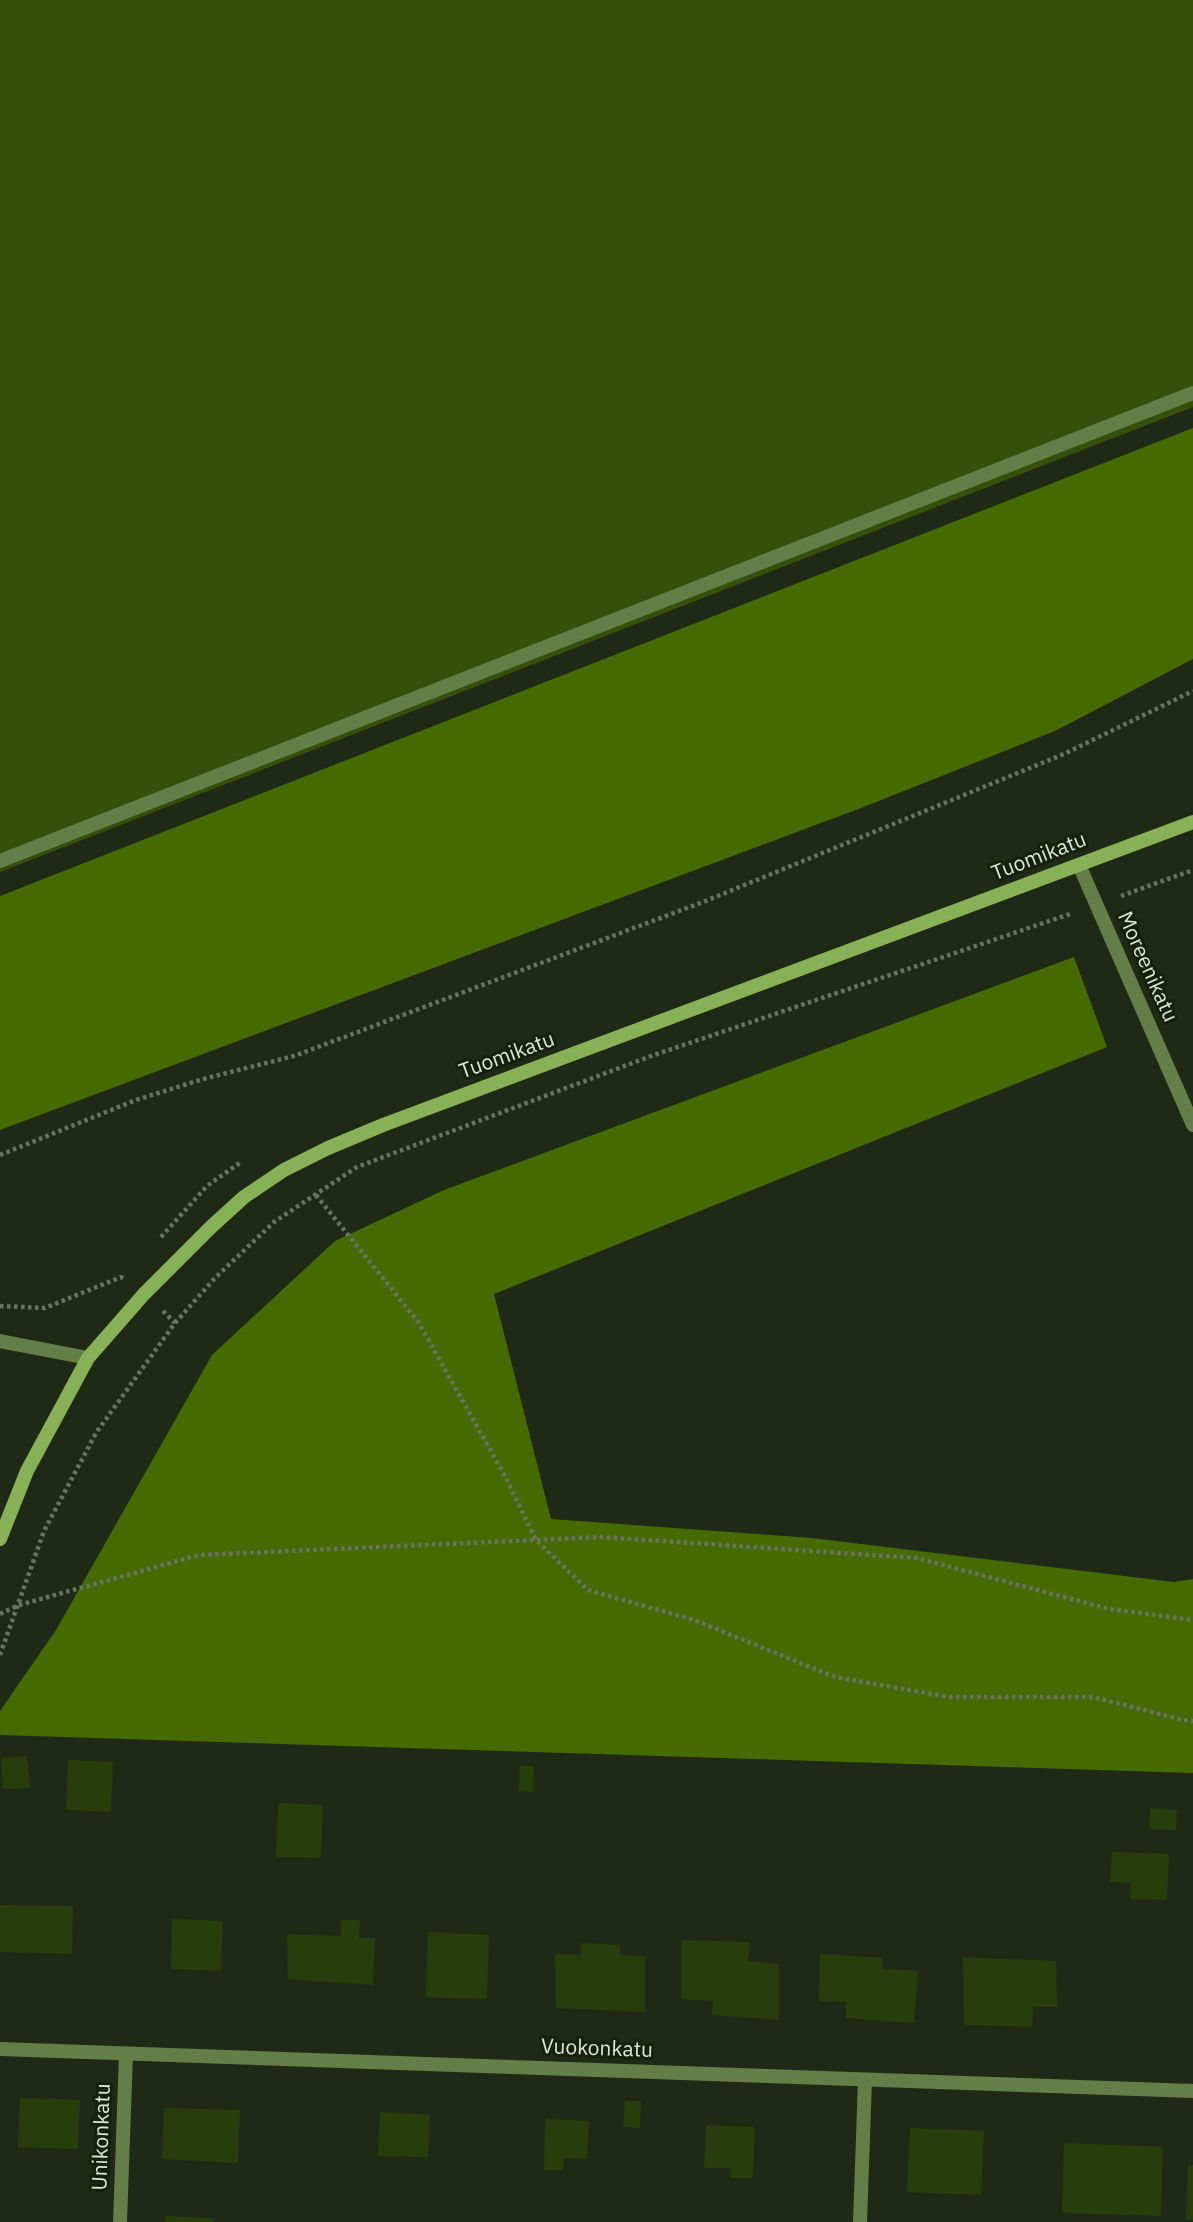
<!DOCTYPE html>
<html>
<head>
<meta charset="utf-8">
<style>
	body { margin:0 }
	canvas { display:block; background:#1f2915 }
</style>
</head>
<body>
<canvas width="1193" height="2222"></canvas>
<script>
const c = document.querySelector('canvas').getContext('2d');
c.lineJoin = 'round';
function paint(path, color) {
  c.fillStyle = color;
  c.fill(path, 'evenodd');
}
function poly(rows) {
  const path = new Path2D();
  for (const r of rows) {
    path.moveTo(r[0], r[1]);
    for (let i = 2; i < r.length; i += 2) path.lineTo(r[i], r[i + 1]);
  }
  return path;
}
function trace(path, color, width, dash) {
  c.strokeStyle = color;
  c.lineWidth = width;
  c.lineCap = dash ? 'butt' : 'round';
  c.setLineDash(dash || []);
  c.stroke(path);
}
function write(font, color, halo, rows, align = 'center') {
  c.font = font + ' "IBM Plex Sans",sans-serif';
  c.lineWidth = 6;
  c.setLineDash([]);
  c.textBaseline = 'middle';
  c.strokeStyle = halo;
  c.fillStyle = color;
  for (const [text, x, y, turn = 0] of rows) {
    c.save();
    c.translate(x, y);
    c.rotate((+turn || 0) * Math.PI / 180);
    c.textAlign = isNaN(turn) ? turn : align;
    if (halo) c.strokeText(text, 0, 0);
    c.fillText(text, 0, 0);
    c.restore();
  }
}
const green = poly([
	[0,0,1193,0,1193,407,0,872]
]);
const forest = poly([
	[1193,428,1193,659,1055,731,861,808,0,1130,0,896],
	[1074,957,1107,1047,494,1294,551,1519,812,1538,1174,1582,1193,1579,1193,1773,0,1735,0,1711,56,1630,212,1355,335,1241,444,1190]
]);
const building = poly([
	[27,1756,30,1788,3,1789,1,1758],
	[68,1760,113,1762,111,1812,66,1810],
	[520,1766,534,1766,533,1792,519,1791],
	[278,1803,323,1805,321,1858,276,1857],
	[1150,1808,1177,1810,1176,1830,1149,1829],
	[1112,1852,1169,1854,1167,1900,1130,1899,1131,1883,1110,1882],
	[0,1905,73,1906,72,1954,0,1952],
	[172,1919,223,1921,221,1971,171,1969],
	[341,1920,360,1920,359,1938,375,1938,373,1985,288,1979,287,1934,341,1936],
	[428,1932,489,1935,487,1999,426,1997],
	[681,1940,750,1942,748,1961,779,1964,779,2020,712,2015,713,2001,681,1999],
	[581,1943,620,1945,620,1955,645,1957,645,2012,556,2008,555,1954,581,1955],
	[820,1954,883,1958,882,1969,918,1971,914,2023,846,2018,846,2002,819,2001],
	[963,1957,1056,1961,1057,2007,1033,2007,1032,2027,964,2025],
	[20,2098,80,2100,78,2149,18,2147],
	[625,2101,641,2101,640,2128,623,2127],
	[164,2108,240,2110,238,2163,162,2159],
	[380,2112,430,2115,428,2157,378,2156],
	[545,2119,589,2121,587,2159,564,2158,563,2170,544,2170],
	[706,2125,755,2127,753,2178,730,2178,731,2168,704,2168],
	[910,2128,984,2131,981,2195,907,2192],
	[1064,2143,1163,2147,1161,2216,1062,2213],
	[1188,2165,1193,2165,1193,2220,1186,2219],
	[166,2216,214,2218,214,2222,165,2222]
]);
const path = poly([
	[1121,896,1193,870],
	[0,1155,136,1100,203,1079,294,1056,703,902,1064,754,1193,691],
	[316,1195,419,1323,506,1478,536,1540,588,1590,694,1620,835,1677,949,1697,1093,1697,1183,1720,1193,1721],
	[161,1237,207,1186,241,1162],
	[0,1306,45,1308,121,1277,124,1279],
	[163,1311,175,1323],
	[0,1614,19,1605,199,1555,601,1537,917,1558,1109,1609,1193,1620],
	[0,1655,44,1531,96,1433,175,1323,215,1278,274,1222,357,1167,651,1056,1073,913]
]);
const lane = poly([
	[0,861,1193,393]
]);
const street = poly([
	[1079,865,1193,1125],
	[0,1341,88,1358],
	[0,2049,1193,2091],
	[120,2222,126,2054],
	[860,2222,865,2080]
]);
const secondary = poly([
	[0,1539,27,1471,88,1358,144,1294,211,1227,244,1197,284,1170,328,1148,383,1125,1193,822]
]);
const streetNames = [
	["Tuomikatu",1039,857,-21],
	["Moreenikatu",1147,967,66],
	["Tuomikatu",507,1056,-20],
	["Vuokonkatu",597,2049,2],
	["Unikonkatu",102,2137,-88]
];
paint(green, '#34500a');
paint(forest, '#456b00');
paint(building, '#283d0c');
trace(path, '#697261', 4.5, [3.5, 3.5]);
trace(lane, '#647e47', 14);
trace(street, '#647e47', 14);
trace(secondary, '#87b156', 14);
write('21px', '#dee5d8', '#16200b', streetNames);
</script>
</body>
</html>
